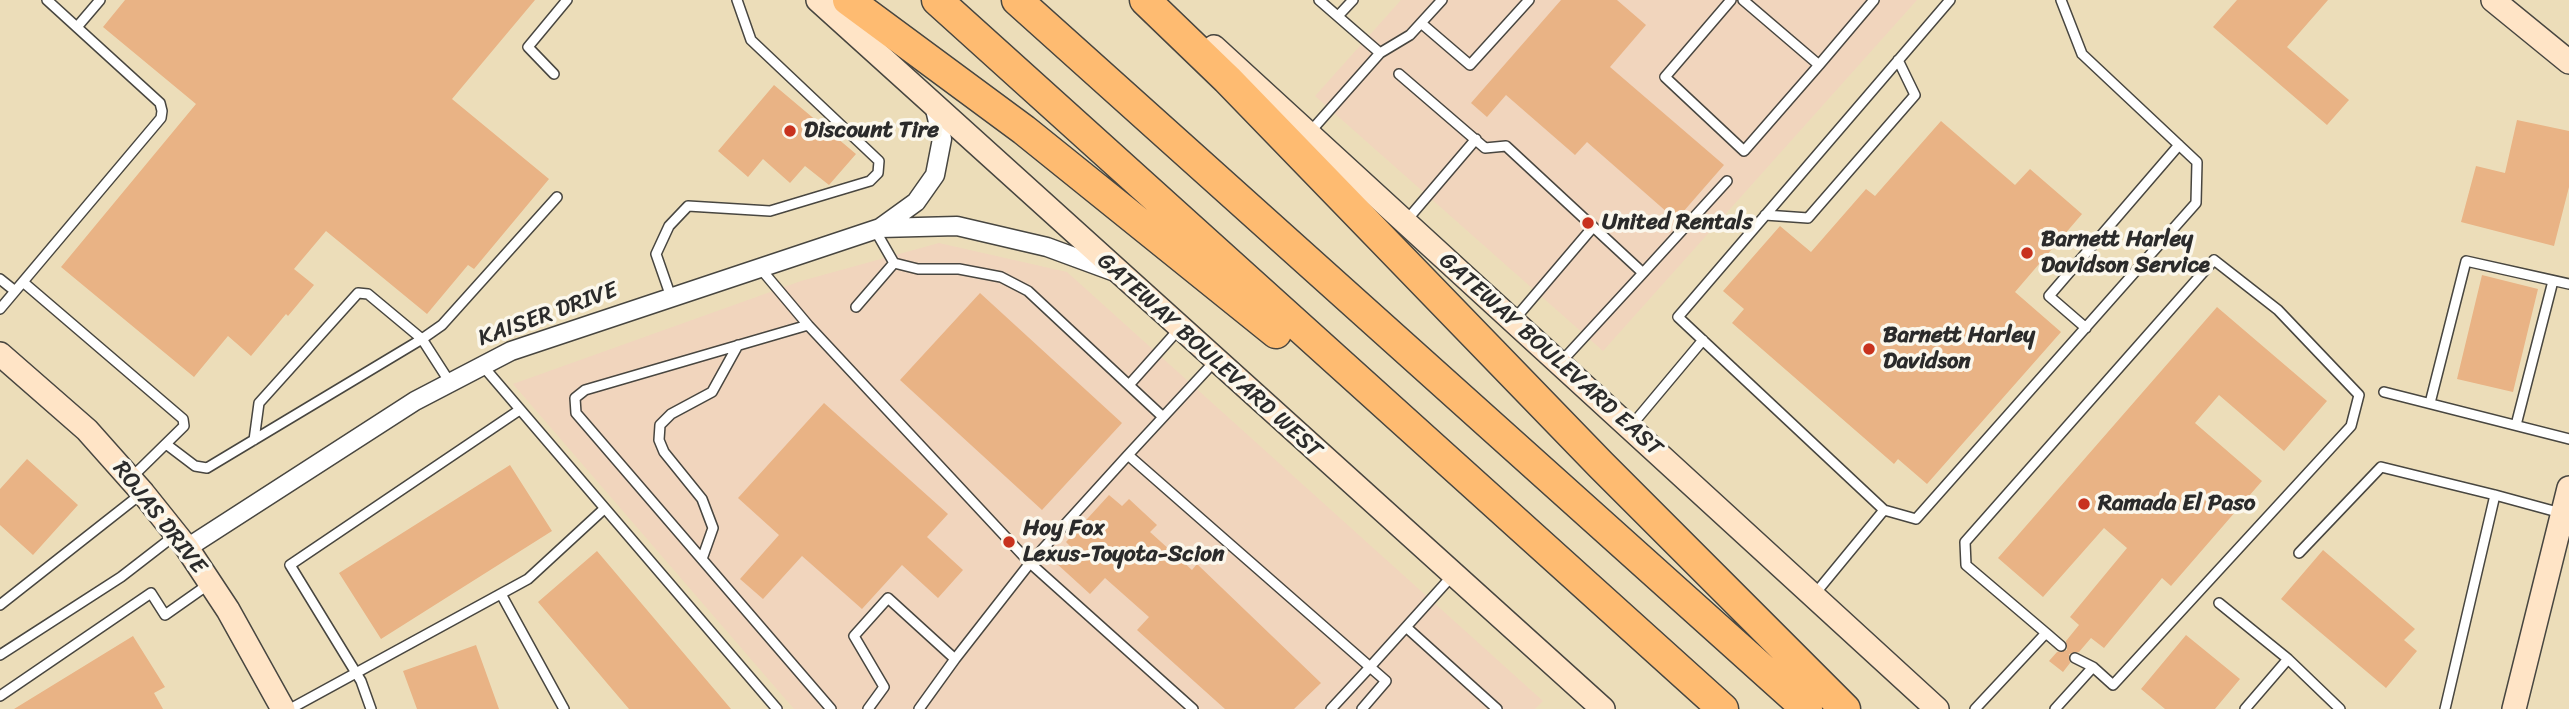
<!DOCTYPE html>
<html>
<head>
<meta charset="utf-8">
<style>
	body { margin:0 }
	canvas { display:block; background:#ecddb9 }
</style>
</head>
<body>
<canvas width="2569" height="709"></canvas>
<script>
const c = document.querySelector('canvas').getContext('2d');
c.lineJoin = 'round';
function paint(path, color) {
  c.fillStyle = color;
  c.fill(path, 'evenodd');
}
function poly(rows) {
  const path = new Path2D();
  for (const r of rows) {
    path.moveTo(r[0], r[1]);
    for (let i = 2; i < r.length; i += 2) path.lineTo(r[i], r[i + 1]);
  }
  return path;
}
function trace(path, color, width, dash) {
  c.strokeStyle = color;
  c.lineWidth = width;
  c.lineCap = dash ? 'butt' : 'round';
  c.setLineDash(dash || []);
  c.stroke(path);
}
function write(font, color, halo, rows, align = 'center') {
  c.font = font + ' Sriracha,sans-serif';
  c.lineWidth = 7;
  c.setLineDash([]);
  c.textBaseline = 'middle';
  c.strokeStyle = halo;
  c.fillStyle = color;
  for (const [text, x, y, turn = 0] of rows) {
    c.save();
    c.translate(x, y);
    c.rotate((+turn || 0) * Math.PI / 180);
    c.textAlign = isNaN(turn) ? turn : align;
    if (halo) c.strokeText(text, 0, 0);
    c.fillText(text, 0, 0);
    c.restore();
  }
}
const built = poly([
	[1401,0,1917,0,1603,351,1315,96],
	[939,243,1067,272,1543,701,1535,709,794,709,513,384,801,281]
]);
const building = poly([
	[125,0,535,0,452,99,549,179,474,269,468,265,427,314,326,231,294,269,314,285,288,316,286,314,251,356,228,336,194,377,61,267,196,104,103,27],
	[1561,0,1617,0,1646,25,1610,67,1724,165,1676,220,1587,142,1575,155,1506,95,1487,117,1471,103],
	[2237,0,2328,0,2287,47,2349,100,2327,125,2213,27],
	[774,85,856,154,829,185,805,166,790,183,763,159,748,177,718,151],
	[2517,120,2569,131,2569,187,2554,246,2461,222,2476,166,2505,173],
	[1941,121,2015,185,2030,169,2082,214,2015,292,2061,332,1927,484,1898,459,1894,464,1732,323,1744,309,1723,291,1780,226,1811,252,1866,189,1875,196],
	[2482,275,2538,289,2513,392,2457,379],
	[980,293,1122,423,1042,510,900,380],
	[2217,307,2327,401,2284,451,2219,395,2195,423,2262,481,2171,586,2162,578,2104,648,2091,638,2079,652,2069,654,2070,663,2063,672,2049,661,2057,652,2067,650,2066,641,2079,625,2070,617,2127,548,2104,528,2043,597,1998,558],
	[824,403,948,514,927,537,963,570,938,598,902,565,862,609,802,556,763,599,740,579,779,535,738,498],
	[27,459,78,505,33,555,0,525,0,489],
	[510,465,552,531,381,639,339,573],
	[1109,495,1122,506,1129,499,1157,525,1150,532,1192,570,1197,564,1321,683,1294,709,1225,709,1137,630,1149,617,1105,578,1090,594,1056,563,1071,547,1066,542],
	[2323,550,2415,629,2404,640,2417,651,2386,688,2281,599],
	[597,551,731,709,629,709,538,602],
	[2186,635,2240,679,2215,709,2165,709,2141,689],
	[133,636,165,687,154,693,163,709,14,709],
	[476,645,499,709,417,709,403,671]
]);
const lane = poly([
	[1731,0,1665,77,1744,151,1819,65],
	[1743,0,1819,65,1874,0],
	[1950,0,1678,317,1884,510,1916,519,2196,203,2197,162,2082,54,2061,0],
	[1338,16,1353,0],
	[1421,23,1470,65,1529,0],
	[77,27,100,0],
	[1380,53,1410,35,1442,0],
	[554,74,528,47,567,0],
	[1399,74,1485,148,1506,146,1643,273,1727,181],
	[1310,132,1380,53,1319,0],
	[1765,215,1808,218,1915,95,1898,60],
	[1406,221,1476,139],
	[875,230,894,263],
	[760,268,808,325],
	[0,279,15,291],
	[23,282,183,419,184,426,131,478],
	[671,297,656,254,669,226,688,206,770,211,870,181,878,173,879,161,751,40,737,0],
	[856,307,894,263,918,269,959,269,1001,277,1028,291,1163,417],
	[0,309,161,118,162,111,160,103,47,0],
	[1513,321,1593,227],
	[2086,328,2049,296,2179,145],
	[1215,361,1128,455,1370,667,1452,576],
	[1561,362,1643,273],
	[482,365,777,709],
	[1129,385,1179,329],
	[2384,392,2569,439],
	[2430,403,2466,261,2569,284],
	[2516,425,2553,281],
	[1631,426,1703,340],
	[254,440,259,403,358,293,368,294,422,339,449,381],
	[166,444,195,466,207,468,422,339,442,325,557,197],
	[1128,455,1030,563,1193,709],
	[2299,553,2381,467,2495,495],
	[702,559,713,528,702,499,664,452,659,440,660,425,671,414,712,392,738,345],
	[501,594,564,709],
	[1814,595,1884,510],
	[2219,603,2288,659,2245,709],
	[0,605,141,494],
	[1406,627,1497,709],
	[2046,633,2061,646],
	[0,655,121,577,174,536],
	[2075,658,2093,667],
	[2288,659,2340,709],
	[0,696,151,593,165,615,209,584],
	[290,709,528,579,604,509],
	[371,709,361,681,290,565,518,411],
	[831,709,576,413,575,398,585,390,808,325,1030,563,955,659],
	[868,709,884,687,854,636,888,598,955,659,919,709],
	[1331,709,1370,667,1386,681,1362,709],
	[1975,709,2046,633,1966,565,1965,542,2214,260,2278,310,2359,395,2351,426,2113,685,2093,667,2055,709],
	[2445,709,2495,495,2561,513]
]);
const street = poly([
	[880,228,916,202,935,175,942,139,934,105],
	[187,548,415,401,511,351,880,228,957,226,1047,247,1115,272]
]);
const secondary = poly([
	[818,0,1603,709],
	[2493,0,2569,62],
	[1214,47,1937,709],
	[0,354,87,430,143,493,187,548,228,610,283,709],
	[2514,709,2569,488]
]);
const highway = poly([
	[848,0,1024,130,1276,333],
	[937,0,1723,709],
	[1017,0,1807,709],
	[1145,0,1227,79,1601,465,1845,709]
]);
const markers = [
	[790,131,7,"#c8321e"],
	[1588,223,7,"#c8321e"],
	[2027,253,7,"#c8321e"],
	[1869,349,7,"#c8321e"],
	[2084,504,7,"#c8321e"],
	[1009,542,7,"#c8321e"]
];
const poiNames = [
	["Discount Tire",804,131],
	["United Rentals",1602,223],
	["Barnett Harley",2041,240],
	["Davidson Service",2041,266],
	["Barnett Harley",1883,336],
	["Davidson",1883,362],
	["Ramada El Paso",2098,504],
	["Hoy Fox",1023,529],
	["Lexus-Toyota-Scion",1023,555]
];
const streetNames = [
	["KAISER DRIVE",548,315,-20],
	["GATEWAY BOULEVARD EAST",1550,355,42],
	["GATEWAY BOULEVARD WEST",1209,356,42],
	["ROJAS DRIVE",159,518,52]
];
paint(built, '#f1d5bd');
paint(building, '#e9b385');
trace(lane, '#484640', 12);
trace(street, '#484640', 21);
trace(secondary, '#484640', 26);
trace(highway, '#484640', 33);
trace(lane, '#fff', 9);
trace(street, '#fff', 18);
trace(secondary, '#ffe4c6', 23);
trace(highway, '#febb71', 30);
for (const [x, y, r, color] of markers) {
  const dot = new Path2D();
  dot.arc(x, y, r, 0, 2 * Math.PI);
  c.fillStyle = color;
  c.fill(dot);
  trace(dot, '#fbf7ec', 2.5);
}
write('bold 23px', '#2b2b2b', '#fbf7ec', poiNames, 'left');
write('23px', '#2b2b2b', '#fbf7ec', streetNames);
</script>
</body>
</html>
